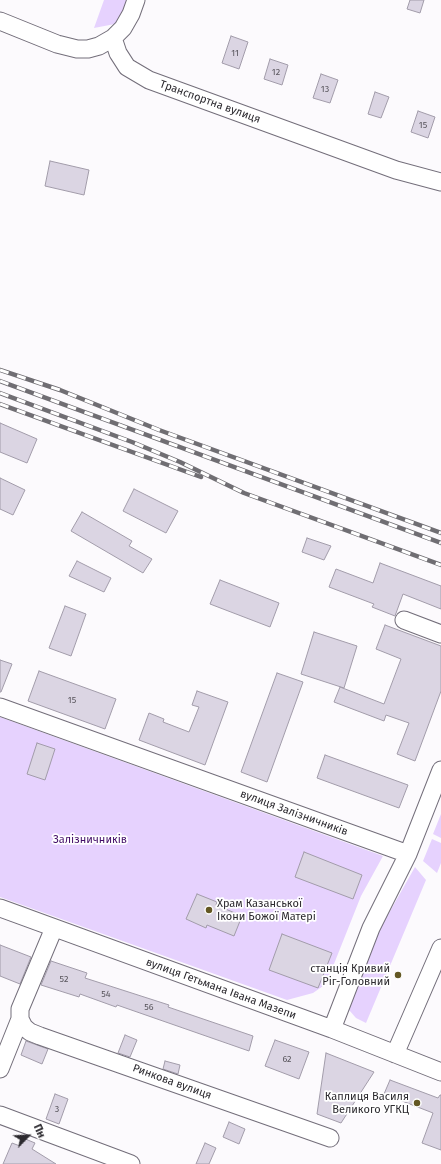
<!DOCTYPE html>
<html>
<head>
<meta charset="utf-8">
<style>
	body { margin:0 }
	#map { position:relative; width:441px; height:1164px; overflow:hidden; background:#fcfafd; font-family:"Fira Sans",sans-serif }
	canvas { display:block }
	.north { position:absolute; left:8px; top:1116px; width:40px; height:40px; -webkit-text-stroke:3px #fff; paint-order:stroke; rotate:66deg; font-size:11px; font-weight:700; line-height:16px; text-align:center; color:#2c2a2f }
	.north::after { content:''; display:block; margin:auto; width:14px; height:18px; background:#2c2a2f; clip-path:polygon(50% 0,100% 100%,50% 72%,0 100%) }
</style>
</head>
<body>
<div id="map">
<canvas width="441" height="1164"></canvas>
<div class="north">Пн</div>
</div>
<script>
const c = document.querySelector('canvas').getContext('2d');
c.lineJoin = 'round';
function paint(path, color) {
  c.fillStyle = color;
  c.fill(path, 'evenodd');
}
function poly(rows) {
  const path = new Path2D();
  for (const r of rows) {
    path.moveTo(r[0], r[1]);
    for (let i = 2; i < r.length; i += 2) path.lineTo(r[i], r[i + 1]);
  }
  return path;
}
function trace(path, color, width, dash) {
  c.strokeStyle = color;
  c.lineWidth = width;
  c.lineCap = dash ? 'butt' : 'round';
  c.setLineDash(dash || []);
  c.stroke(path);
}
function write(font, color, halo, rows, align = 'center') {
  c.font = font + ' "Fira Sans",sans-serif';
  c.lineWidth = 3.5;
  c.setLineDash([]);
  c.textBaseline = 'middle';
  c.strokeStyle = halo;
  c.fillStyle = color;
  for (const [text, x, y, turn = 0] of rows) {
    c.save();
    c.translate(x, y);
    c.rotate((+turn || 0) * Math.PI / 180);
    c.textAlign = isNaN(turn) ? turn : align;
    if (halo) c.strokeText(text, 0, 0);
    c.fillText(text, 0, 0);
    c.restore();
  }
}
const green = poly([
	[104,0,128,0,120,23,94,28],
	[0,717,383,856,361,896,326,984,313,993,287,1000,0,897],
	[441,814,441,838,433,834],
	[432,839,441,843,441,863,437,873,423,861],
	[415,867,426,880,366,1023,356,1018,349,1010,352,996,372,943]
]);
const building = poly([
	[410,0,424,0,420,13,407,9,410,0],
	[231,36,248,42,239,69,222,63,231,36],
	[270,59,288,65,282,85,264,79,270,59],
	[321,74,338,80,330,103,313,98,321,74],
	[375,92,389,97,381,118,368,114,375,92],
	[418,111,435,117,428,138,411,132,418,111],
	[50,161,89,170,84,195,45,186,50,161],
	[0,423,37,439,27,463,0,452,0,423],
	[0,478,25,490,13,515,0,509,0,478],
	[134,489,178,511,166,533,123,511,134,489],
	[82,512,132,541,129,546,152,559,143,573,71,531,82,512],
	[307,538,331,546,324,560,302,552,307,538],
	[77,561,111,578,104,592,69,576,77,561],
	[380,563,441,586,441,609,403,594,395,616,372,607,374,604,329,587,336,569,373,583,380,563],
	[220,580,279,603,270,627,210,604,220,580],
	[65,606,86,614,71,656,49,648,65,606],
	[385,625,441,646,441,691,415,761,397,754,409,723,386,715,384,721,334,702,340,687,384,704,401,659,376,649,385,625],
	[314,632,357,646,344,688,301,674,314,632],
	[0,660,12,664,1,692,0,692,0,660],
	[39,671,116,699,105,729,28,701,39,671],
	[277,673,303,682,267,782,241,772,277,673],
	[197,691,228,702,205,765,139,740,149,713,164,719,163,722,189,732,199,707,192,705,197,691],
	[37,743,55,749,45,780,27,774,37,743],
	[325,755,408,785,399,808,317,778,325,755],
	[304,852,362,875,353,899,295,877,304,852],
	[197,894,217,902,216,905,242,916,234,936,207,925,206,928,186,919,197,894],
	[282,934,332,953,318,988,269,970,282,934],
	[0,945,31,957,20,984,0,976,0,945],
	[51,961,87,973,85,978,169,1005,168,1007,253,1036,249,1051,117,1005,116,1007,80,994,79,997,41,985,51,961],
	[125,1035,137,1040,130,1057,118,1053,125,1035],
	[275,1040,309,1052,299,1079,265,1066,275,1040],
	[26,1041,48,1049,42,1064,21,1055,26,1041],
	[326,1053,374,1072,341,1123,317,1114,326,1053],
	[165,1061,180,1065,178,1074,163,1069,165,1061],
	[390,1080,438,1098,440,1095,441,1095,441,1150,422,1143,433,1113,384,1094,390,1080],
	[55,1094,68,1099,59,1124,46,1119,55,1094],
	[229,1122,245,1129,239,1144,223,1137,229,1122],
	[23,1138,35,1143,32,1149,56,1164,3,1164,12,1143,20,1146,23,1138],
	[205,1143,216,1148,209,1164,196,1164,205,1143]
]);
const minor = poly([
	[0,21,57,44,77,49,88,49,99,46,113,38,118,53,127,67,149,80,396,170,441,182],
	[113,38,123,28,131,14,136,0],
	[404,620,441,634],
	[0,707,408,854],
	[0,908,332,1029,441,1072],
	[20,1019,24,1027,30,1032,40,1036,330,1138],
	[332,1029,371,928,408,854,441,770],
	[395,1054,441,948],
	[0,1069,20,1019,20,1009,54,928],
	[0,1115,131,1164]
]);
const rail = poly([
	[0,370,60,390,159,430,441,533],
	[0,381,441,543],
	[0,393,132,442,180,462,244,493,441,565],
	[0,404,201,477]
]);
const markers = [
	[209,910,4,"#635723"],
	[398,975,4,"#635723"],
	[417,1103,4,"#635723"]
];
const numberNames = [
	["11",235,53],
	["12",276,72],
	["13",325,89],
	["15",423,125],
	["15",72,700],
	["52",64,979],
	["54",106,994],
	["56",149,1007],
	["62",287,1059],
	["3",57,1109]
];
const streetNames = [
	["Транспортна вулиця",210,102,20],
	["вулиця Залізничників",294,813,20],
	["вулиця Гетьмана Івана Мазепи",221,989,20],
	["Ринкова вулиця",172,1082,20]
];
const parkNames = [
	["Залізничників",90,840]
];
const poiNames = [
	["Храм Казанської",217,904,"left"],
	["Ікони Божої Матері",217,917,"left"],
	["станція Кривий",390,969],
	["Ріг-Головний",390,982],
	["Каплиця Василя",409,1097],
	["Великого УГКЦ",409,1110]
];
paint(green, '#e6d2fe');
paint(building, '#dbd5e3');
trace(building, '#a29caa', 1);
trace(minor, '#736e7a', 19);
trace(minor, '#fff', 17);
trace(rail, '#706e73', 4.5);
trace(rail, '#fff', 3, [9]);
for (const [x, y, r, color] of markers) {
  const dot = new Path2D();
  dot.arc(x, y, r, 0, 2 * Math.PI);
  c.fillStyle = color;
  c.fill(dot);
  trace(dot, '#fff', 1.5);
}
write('9px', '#58555c', null, numberNames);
write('11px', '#2c2a2f', '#fff', streetNames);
write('11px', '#420d67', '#fff', parkNames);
write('11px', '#2c2a2f', '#fff', poiNames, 'right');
</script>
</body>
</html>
